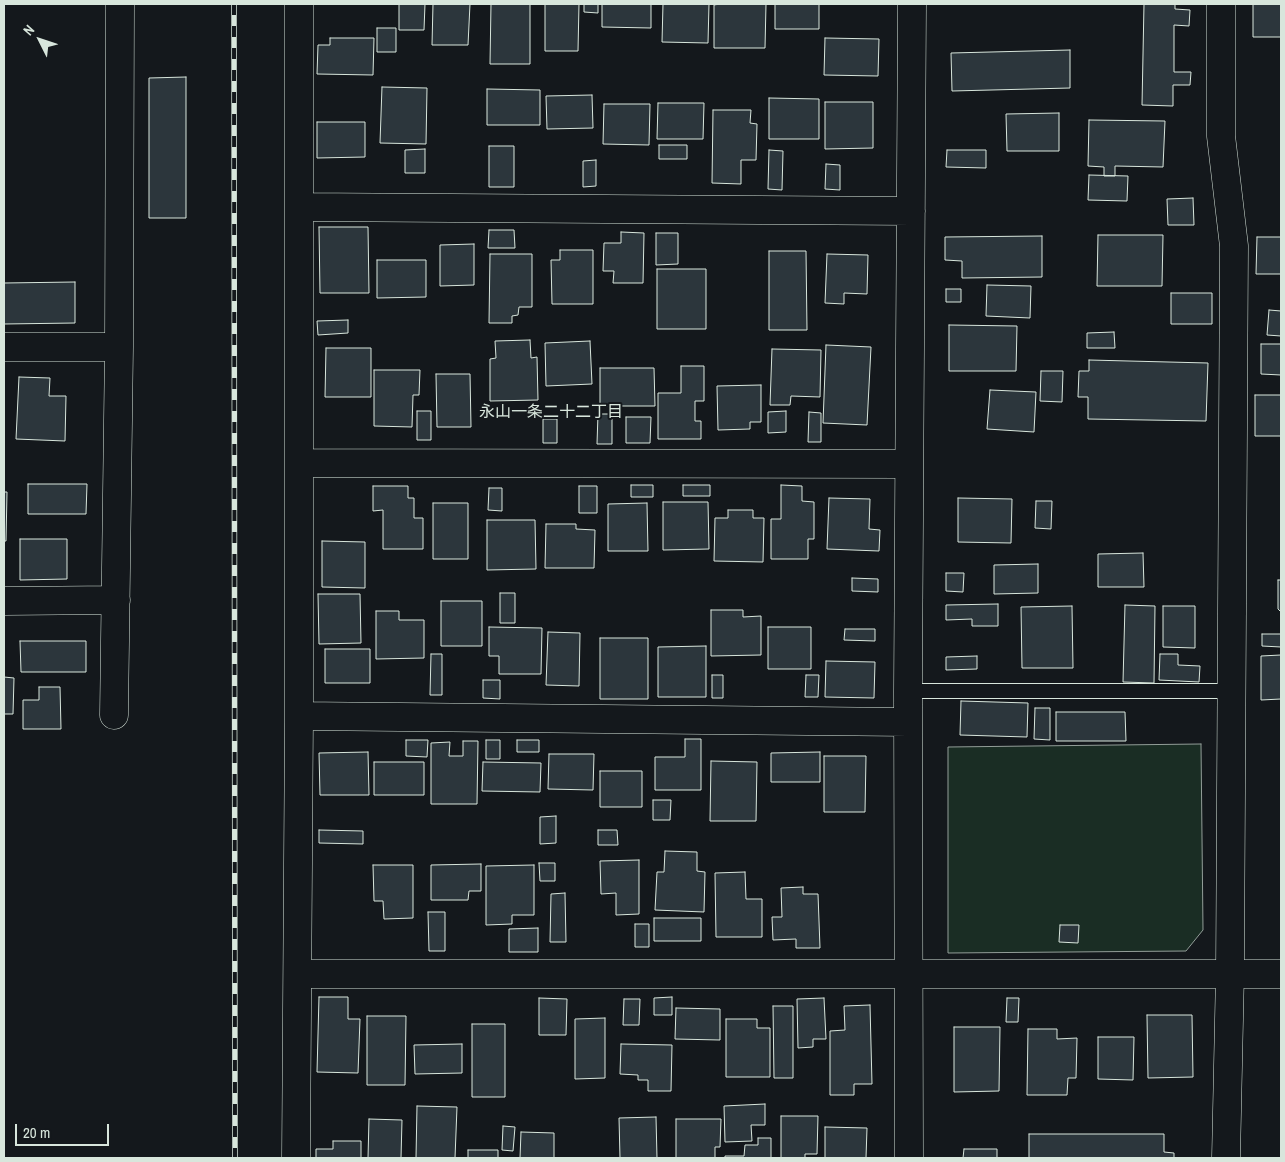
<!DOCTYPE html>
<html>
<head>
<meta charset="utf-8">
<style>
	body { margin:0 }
	#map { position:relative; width:1285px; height:1162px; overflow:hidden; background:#14181c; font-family:"Archivo Narrow",sans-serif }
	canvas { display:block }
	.frame { position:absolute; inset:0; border:5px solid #d8e6dc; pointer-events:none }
	.north { position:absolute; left:15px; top:15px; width:50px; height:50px; -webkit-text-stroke:4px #14181c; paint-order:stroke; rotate:311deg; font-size:14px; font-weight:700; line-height:20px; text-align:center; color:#d8e6dc }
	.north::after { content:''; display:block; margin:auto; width:18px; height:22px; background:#d8e6dc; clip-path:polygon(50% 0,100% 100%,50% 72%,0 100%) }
	.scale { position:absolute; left:15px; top:1124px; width:94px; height:22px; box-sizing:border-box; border:2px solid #d8e6dc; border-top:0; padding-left:6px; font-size:15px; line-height:18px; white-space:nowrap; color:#d8e6dc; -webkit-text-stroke:4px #14181c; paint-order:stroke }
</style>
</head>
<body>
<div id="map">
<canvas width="1285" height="1162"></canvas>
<div class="frame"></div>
<div class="north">N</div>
<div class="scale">20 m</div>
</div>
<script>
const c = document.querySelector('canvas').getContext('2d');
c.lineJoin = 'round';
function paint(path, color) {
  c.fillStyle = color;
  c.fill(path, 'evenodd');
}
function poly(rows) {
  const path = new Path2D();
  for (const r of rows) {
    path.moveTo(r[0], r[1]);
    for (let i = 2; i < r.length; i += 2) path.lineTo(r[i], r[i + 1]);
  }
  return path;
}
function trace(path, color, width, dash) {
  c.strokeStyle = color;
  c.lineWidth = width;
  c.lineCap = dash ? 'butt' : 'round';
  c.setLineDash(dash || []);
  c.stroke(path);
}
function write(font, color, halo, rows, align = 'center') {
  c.font = font + ' "Archivo Narrow","Noto Sans JP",sans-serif';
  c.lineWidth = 4;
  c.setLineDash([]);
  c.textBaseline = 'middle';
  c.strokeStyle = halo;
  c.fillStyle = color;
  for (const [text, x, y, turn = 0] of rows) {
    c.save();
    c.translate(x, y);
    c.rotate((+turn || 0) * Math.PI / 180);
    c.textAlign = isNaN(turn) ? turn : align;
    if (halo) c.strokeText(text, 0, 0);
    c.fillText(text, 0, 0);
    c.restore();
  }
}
const green = poly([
	[1201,744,1203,930,1186,951,948,953,948,747,1201,744]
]);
const building = poly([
	[399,4,425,4,424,30,399,30,399,4],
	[433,4,470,4,468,45,432,45,433,4],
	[491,4,530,4,530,64,490,64,491,4],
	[545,4,579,4,578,51,545,51,545,4],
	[584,4,598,4,598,13,584,12,584,4],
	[602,4,651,4,651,28,602,27,602,4],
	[663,4,709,4,708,43,662,42,663,4],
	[720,4,766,4,765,48,714,48,714,5,720,4],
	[775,4,819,4,819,29,775,29,775,4],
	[1144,4,1175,4,1175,9,1190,10,1189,26,1174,25,1174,72,1191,72,1190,85,1173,85,1173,106,1142,105,1144,4],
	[1253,4,1281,4,1281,37,1253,37,1253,4],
	[377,28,396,28,396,52,377,52,377,28],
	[330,38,374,38,373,75,317,74,318,45,330,45,330,38],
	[825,38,879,39,878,76,824,75,825,38],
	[1070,50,1070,88,952,91,951,53,1070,50],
	[186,77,186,218,149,218,149,78,186,77],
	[382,87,427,88,426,144,380,143,382,87],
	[487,89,540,90,540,125,487,125,487,89],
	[592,95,593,128,547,129,546,96,592,95],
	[769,98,819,99,819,139,769,139,769,98],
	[825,102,873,102,873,148,825,149,825,102],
	[658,103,704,103,703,139,657,139,658,103],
	[604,104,650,104,649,145,603,144,604,104],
	[713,110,751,110,750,123,757,124,756,160,741,160,741,184,712,183,713,110],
	[1059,113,1059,151,1007,151,1006,114,1059,113],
	[1089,120,1165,121,1163,167,1115,166,1115,176,1104,176,1104,167,1088,166,1089,120],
	[317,122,365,122,365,157,317,158,317,122],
	[659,145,687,145,687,159,659,159,659,145],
	[489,146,514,146,514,187,489,187,489,146],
	[425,149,425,173,405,173,405,150,425,149],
	[769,150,783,151,782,190,768,189,769,150],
	[947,150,986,150,986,168,946,167,947,150],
	[596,160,596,186,583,187,583,161,596,160],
	[826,164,840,165,840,190,825,189,826,164],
	[1089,175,1128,176,1127,201,1088,200,1089,175],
	[1193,198,1194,225,1168,225,1167,199,1193,198],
	[319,227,368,227,369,293,320,293,319,227],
	[489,230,514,230,515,248,488,248,489,230],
	[621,232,644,233,643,283,613,283,614,271,603,271,604,243,621,243,621,232],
	[656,233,678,233,678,264,656,265,656,233],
	[1098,235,1163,235,1162,286,1097,286,1098,235],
	[1042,236,1042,277,962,278,962,261,945,260,945,237,1042,236],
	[1257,237,1281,237,1281,274,1256,274,1257,237],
	[474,244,474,285,440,286,440,245,474,244],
	[560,250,593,250,593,304,552,304,551,260,560,260,560,250],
	[769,251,806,251,807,330,769,330,769,251],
	[490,254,532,254,532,307,519,307,518,315,512,316,512,323,489,323,490,254],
	[827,254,868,255,867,294,844,293,844,304,825,303,827,254],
	[377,260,426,260,426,297,377,298,377,260],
	[657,269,706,269,706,329,657,329,657,269],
	[75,282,75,323,4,324,4,283,75,282],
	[987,285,1031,286,1030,318,986,316,987,285],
	[946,289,961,289,961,302,946,302,946,289],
	[1171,293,1212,293,1212,324,1171,324,1171,293],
	[1269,310,1281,311,1281,336,1267,335,1269,310],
	[348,320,348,333,318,335,317,321,348,320],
	[949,325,1017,326,1016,371,949,371,949,325],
	[1114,332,1115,348,1087,348,1087,333,1114,332],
	[530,340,531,358,537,357,538,400,490,401,490,359,496,358,495,341,530,340],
	[590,341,592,384,546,386,545,343,590,341],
	[1261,344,1281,344,1281,375,1261,374,1261,344],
	[826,345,871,347,867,425,823,423,826,345],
	[326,348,371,348,371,397,325,397,326,348],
	[772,349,821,350,820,397,791,396,790,405,770,405,772,349],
	[1089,360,1208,363,1206,421,1088,419,1088,397,1078,397,1079,371,1089,371,1089,360],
	[681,366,704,366,704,401,695,401,695,421,701,421,701,439,658,439,658,393,681,393,681,366],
	[600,368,654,368,655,406,600,406,600,368],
	[374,370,420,370,419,395,413,395,412,427,374,426,374,370],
	[1041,371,1063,371,1062,402,1040,401,1041,371],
	[436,374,470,374,471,427,437,427,436,374],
	[19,377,50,378,49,396,66,396,65,441,16,439,19,377],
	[761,385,761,422,750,422,750,429,718,430,717,386,761,385],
	[990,390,1036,392,1034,432,987,429,990,390],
	[1255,395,1281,395,1281,436,1255,436,1255,395],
	[417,411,431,411,431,440,417,440,417,411],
	[786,411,786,432,768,433,768,412,786,411],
	[809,412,821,413,821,442,808,442,809,412],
	[598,414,612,414,612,444,597,444,598,414],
	[626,417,651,417,650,443,626,443,626,417],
	[543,419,557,419,557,443,543,443,543,419],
	[28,484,87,484,86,514,28,514,28,484],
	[631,485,653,485,653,497,631,497,631,485],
	[683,485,710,485,710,496,683,496,683,485],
	[781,485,802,486,802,501,814,502,814,539,808,539,808,559,771,559,771,519,781,519,781,485],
	[373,486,408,486,408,498,414,498,414,518,423,518,423,549,383,549,383,510,373,511,373,486],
	[579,486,597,486,597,513,579,513,579,486],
	[489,488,502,488,502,511,488,510,489,488],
	[4,492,7,492,6,541,4,541,4,492],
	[829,498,870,499,869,529,880,530,879,551,827,549,829,498],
	[958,498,1012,499,1011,543,958,542,958,498],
	[1036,501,1052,501,1051,529,1035,528,1036,501],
	[663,502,708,502,709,549,663,550,663,502],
	[433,503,468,503,468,559,433,559,433,503],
	[647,503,648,551,608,551,608,504,647,503],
	[728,510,753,510,753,518,764,518,763,562,714,561,715,518,728,518,728,510],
	[487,520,535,520,536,569,487,570,487,520],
	[546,524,576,524,576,529,595,530,594,568,545,568,546,524],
	[20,539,67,539,67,579,20,580,20,539],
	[322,541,365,542,365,588,322,587,322,541],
	[1143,553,1144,587,1098,587,1098,554,1143,553],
	[1038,564,1038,593,994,594,994,565,1038,564],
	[946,573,964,573,963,592,946,591,946,573],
	[852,578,878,579,878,592,852,591,852,578],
	[1278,580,1281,580,1281,612,1278,609,1278,580],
	[500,593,515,593,515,623,500,623,500,593],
	[318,594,360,594,361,643,319,644,318,594],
	[441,601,482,601,482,646,441,646,441,601],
	[998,604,998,626,972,626,972,619,946,620,946,605,998,604],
	[1125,605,1155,606,1154,683,1123,682,1125,605],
	[1072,606,1073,668,1022,668,1021,607,1072,606],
	[1163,606,1195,606,1195,648,1163,647,1163,606],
	[711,610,743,610,743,617,761,616,761,655,711,656,711,610],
	[376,611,399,611,399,620,424,620,424,658,376,659,376,611],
	[489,627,542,628,541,674,499,674,499,656,489,656,489,627],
	[768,627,811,627,811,669,768,669,768,627],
	[845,629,875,629,875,641,844,640,845,629],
	[548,632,580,633,579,686,546,685,548,632],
	[1262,634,1281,634,1281,647,1262,646,1262,634],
	[600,638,648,638,648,699,600,699,600,638],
	[20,641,86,641,86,672,21,672,20,641],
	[706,646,706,697,658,697,658,647,706,646],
	[325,649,370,649,370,683,325,683,325,649],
	[431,654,442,654,442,695,430,695,431,654],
	[1160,654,1178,654,1178,665,1200,666,1199,682,1159,680,1160,654],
	[1281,655,1281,699,1261,700,1261,656,1281,655],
	[977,656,977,669,946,670,946,657,977,656],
	[826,661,875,662,874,698,825,697,826,661],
	[712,675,723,675,723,698,712,698,712,675],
	[806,675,819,675,818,697,805,697,806,675],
	[4,677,14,678,13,714,4,714,4,677],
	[483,680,500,680,500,699,483,698,483,680],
	[39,687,60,687,61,729,23,729,23,700,39,700,39,687],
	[961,701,1028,703,1027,737,960,735,961,701],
	[1035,708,1050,708,1050,740,1034,739,1035,708],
	[1056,712,1125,712,1126,741,1056,741,1056,712],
	[685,739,701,739,701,790,655,790,655,757,685,757,685,739],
	[406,740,428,740,427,757,406,756,406,740],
	[486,740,500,740,500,759,486,759,486,740],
	[517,740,539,740,539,752,517,752,517,740],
	[463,741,478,741,477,804,431,804,431,743,450,742,449,756,463,756,463,741],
	[368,752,369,795,320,795,319,753,368,752],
	[820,752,820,782,771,782,771,753,820,752],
	[549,754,594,754,593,790,548,789,549,754],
	[824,756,866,756,865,812,824,812,824,756],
	[711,761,757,762,756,821,710,821,711,761],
	[374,762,424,762,424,795,374,795,374,762],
	[483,762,541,763,540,792,482,791,483,762],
	[600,771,642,771,642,807,600,807,600,771],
	[653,800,671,800,670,820,653,820,653,800],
	[556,816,556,843,540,844,540,817,556,816],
	[319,830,363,831,363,844,319,843,319,830],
	[598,830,617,830,618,845,598,845,598,830],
	[665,851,697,852,697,871,705,872,704,912,655,910,657,872,664,872,665,851],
	[639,860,639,914,616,915,616,893,601,894,600,861,639,860],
	[539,863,555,863,555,881,540,881,539,863],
	[481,864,481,891,469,891,468,900,431,900,431,865,481,864],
	[373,865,413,865,413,918,384,919,383,901,374,901,373,865],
	[534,865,534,915,512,915,512,924,486,925,486,866,534,865],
	[745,872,746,899,762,899,762,937,716,937,715,873,745,872],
	[803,887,803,894,818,894,820,948,796,948,796,939,773,940,772,917,782,917,781,888,803,887],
	[565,893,566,942,550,942,551,894,565,893],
	[428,912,445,912,445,951,429,951,428,912],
	[654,918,701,918,701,941,654,941,654,918],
	[635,924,649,924,649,947,635,947,635,924],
	[1060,925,1079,925,1078,943,1059,942,1060,925],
	[538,928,538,952,509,952,509,929,538,928],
	[319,997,348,997,348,1019,360,1019,358,1073,317,1072,319,997],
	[672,997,672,1015,654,1015,654,998,672,997],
	[539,998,567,999,566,1035,539,1035,539,998],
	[824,998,826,1039,813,1039,813,1047,798,1048,797,999,824,998],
	[1007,998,1019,998,1018,1022,1006,1022,1007,998],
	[624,999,640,999,639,1025,623,1025,624,999],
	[870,1005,872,1084,854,1084,854,1095,830,1095,830,1031,845,1030,844,1006,870,1005],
	[773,1006,793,1006,793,1078,774,1078,773,1006],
	[676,1008,720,1009,720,1040,675,1039,676,1008],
	[1147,1015,1192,1015,1193,1077,1148,1078,1147,1015],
	[367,1016,406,1016,405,1085,367,1085,367,1016],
	[605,1018,605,1078,575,1079,575,1019,605,1018],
	[726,1019,757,1019,757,1028,770,1028,770,1077,726,1077,726,1019],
	[472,1024,505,1024,505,1097,472,1097,472,1024],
	[954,1027,1000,1027,999,1091,954,1092,954,1027],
	[1028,1029,1057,1029,1057,1039,1077,1038,1076,1078,1068,1078,1067,1095,1027,1095,1028,1029],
	[1098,1037,1134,1037,1133,1080,1098,1079,1098,1037],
	[462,1044,462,1073,415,1074,414,1045,462,1044],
	[621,1044,672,1045,671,1091,648,1091,648,1080,638,1080,638,1075,620,1074,621,1044],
	[765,1104,765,1125,751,1125,752,1141,725,1142,724,1106,765,1104],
	[417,1106,457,1107,455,1158,416,1158,417,1106],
	[781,1116,818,1116,817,1154,805,1154,805,1158,781,1158,781,1116],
	[656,1117,657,1158,620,1158,619,1118,656,1117],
	[369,1119,402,1120,401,1158,368,1158,369,1119],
	[676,1119,721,1119,720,1147,715,1147,715,1158,676,1158,676,1119],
	[503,1126,515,1127,513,1151,502,1150,503,1126],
	[825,1127,867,1128,866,1158,825,1158,825,1127],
	[521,1132,554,1133,554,1158,520,1158,521,1132],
	[1029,1134,1164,1134,1164,1152,1174,1153,1174,1158,1029,1158,1029,1134],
	[758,1138,771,1138,771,1158,725,1158,725,1156,744,1156,745,1145,758,1145,758,1138],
	[333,1141,361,1141,361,1158,316,1158,316,1149,333,1149,333,1141],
	[964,1149,997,1149,997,1158,963,1158,964,1149],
	[468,1150,498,1150,498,1158,468,1158,468,1150]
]);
const service = poly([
	[908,691,1231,691]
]);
const minor = poly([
	[1221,4,1221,136,1234,246,1230,973,1226,1158],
	[299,207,911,211],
	[4,347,119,347],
	[300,463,909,464],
	[4,601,116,600],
	[114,715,119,347,120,4],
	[299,716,908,722],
	[298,974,1281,974],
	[296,1158,299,716,299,4],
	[909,1158,908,691,912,4]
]);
const rail = poly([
	[234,4,235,1158]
]);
const neighbourhoodNames = [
	["永山一条二十二丁目",551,413]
];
paint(green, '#1a2d24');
trace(green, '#939e99', 1);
paint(building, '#2c363c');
trace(building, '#d8e6dc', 1);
trace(service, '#d8e6dc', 16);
trace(minor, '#d8e6dc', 29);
trace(service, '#14181c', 14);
trace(minor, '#14181c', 28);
trace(rail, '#d8e6dc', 5.5);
trace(rail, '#14181c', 4, [11]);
write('16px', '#d8e6dc', '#14181c', neighbourhoodNames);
</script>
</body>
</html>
